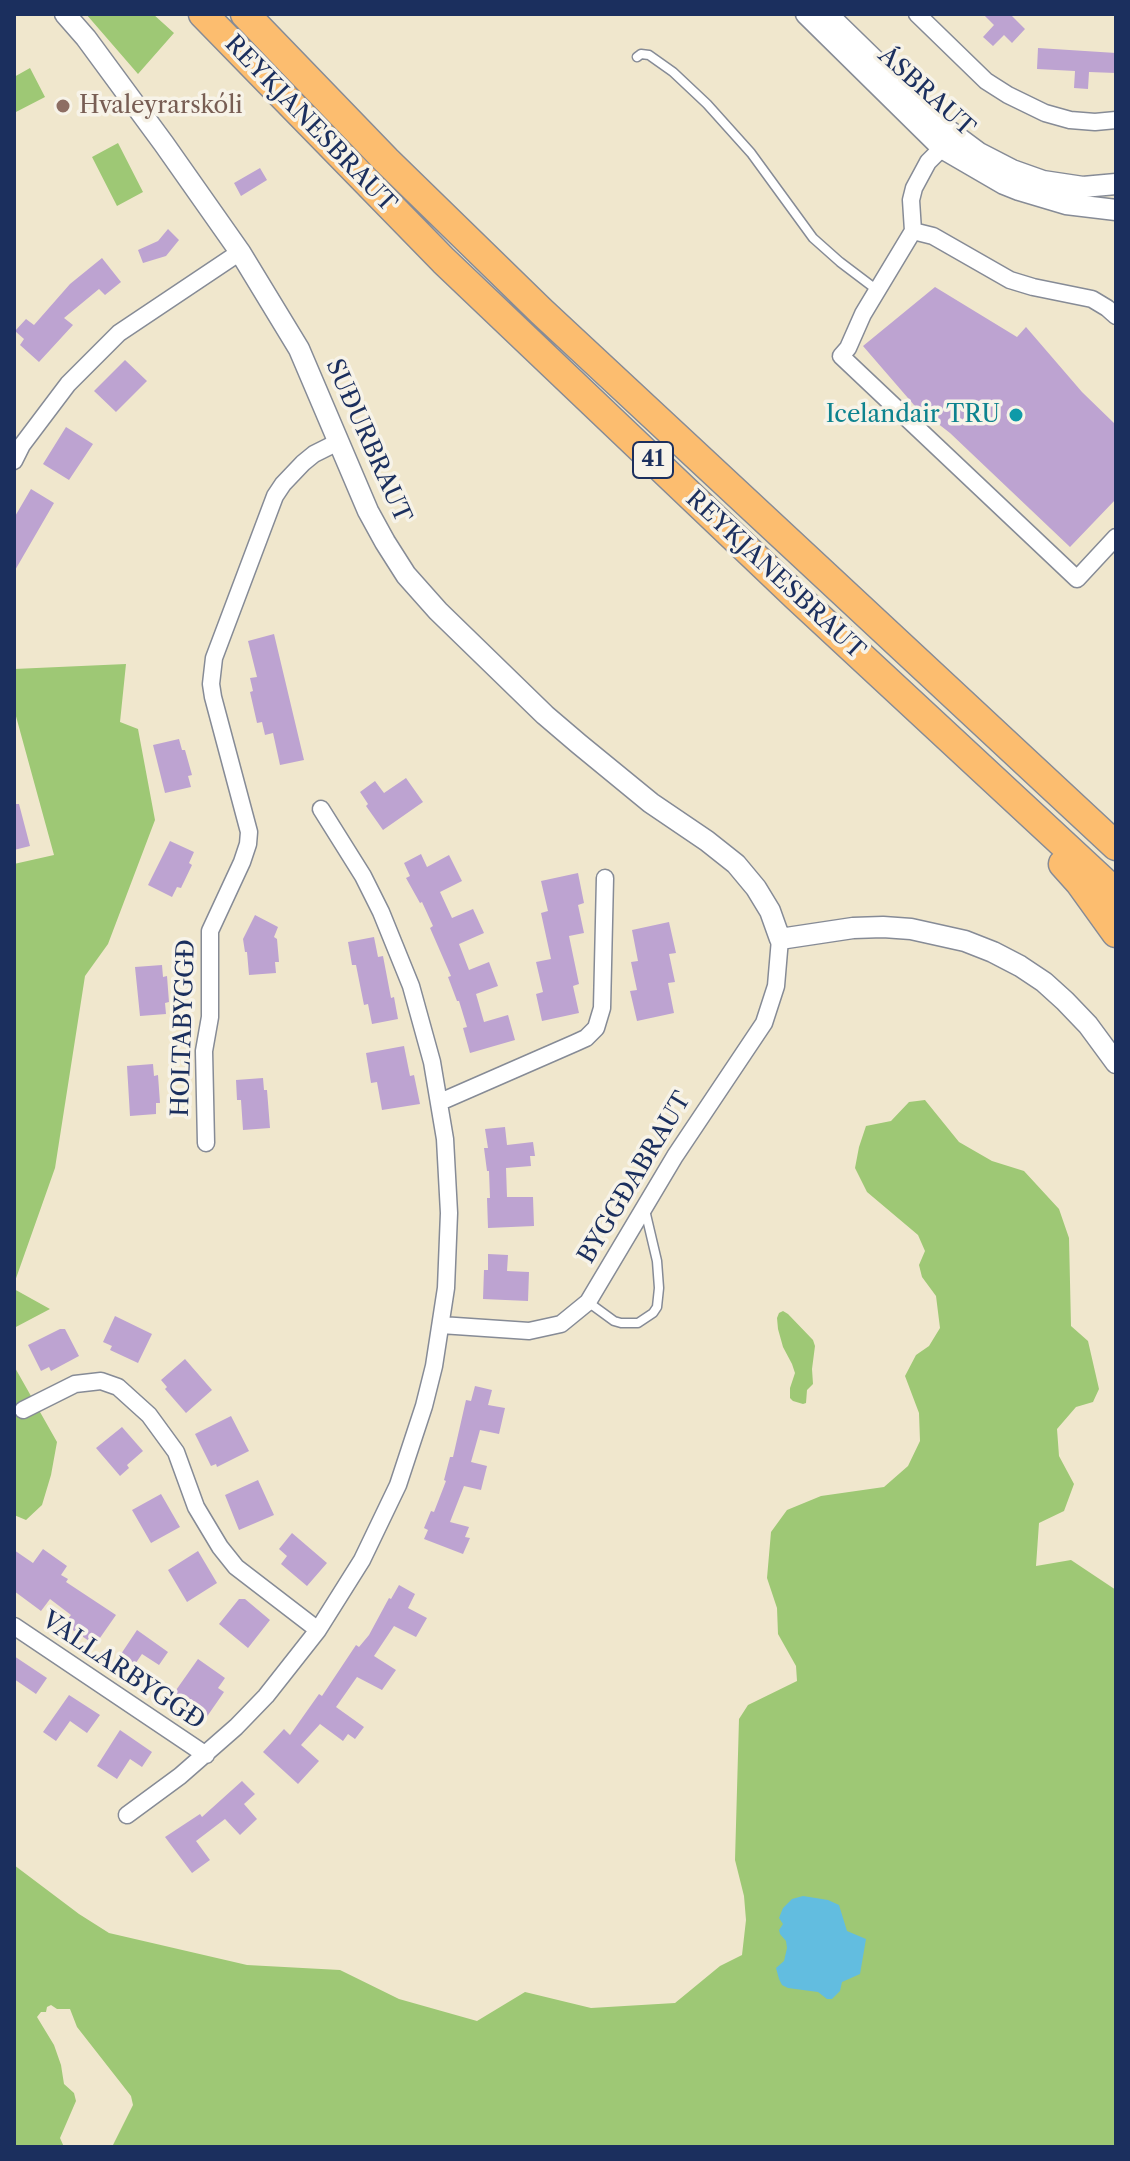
<!DOCTYPE html>
<html>
<head>
<meta charset="utf-8">
<style>
	body { margin:0 }
	#map { position:relative; width:1130px; height:2161px; overflow:hidden; background:#f0e7cd; font-family:"Libre Caslon Text",serif }
	canvas { display:block }
	.frame { position:absolute; inset:0; border:16px solid #1b2f5e; pointer-events:none }
</style>
</head>
<body>
<div id="map">
<canvas width="1130" height="2161"></canvas>
<div class="frame"></div>
</div>
<script>
const c = document.querySelector('canvas').getContext('2d');
c.lineJoin = 'round';
function paint(path, color) {
  c.fillStyle = color;
  c.fill(path, 'evenodd');
}
function poly(rows) {
  const path = new Path2D();
  for (const r of rows) {
    path.moveTo(r[0], r[1]);
    for (let i = 2; i < r.length; i += 2) path.lineTo(r[i], r[i + 1]);
  }
  return path;
}
function trace(path, color, width, dash) {
  c.strokeStyle = color;
  c.lineWidth = width;
  c.lineCap = dash ? 'butt' : 'round';
  c.setLineDash(dash || []);
  c.stroke(path);
}
function write(font, color, halo, rows, align = 'center') {
  c.font = font + ' "Libre Caslon Text",serif';
  c.lineWidth = 7;
  c.setLineDash([]);
  c.textBaseline = 'middle';
  c.strokeStyle = halo;
  c.fillStyle = color;
  for (const [text, x, y, turn = 0] of rows) {
    c.save();
    c.translate(x, y);
    c.rotate((+turn || 0) * Math.PI / 180);
    c.textAlign = isNaN(turn) ? turn : align;
    if (halo) c.strokeText(text, 0, 0);
    c.fillText(text, 0, 0);
    c.restore();
  }
}
const green = poly([
	[86,14,153,14,174,33,138,74],
	[30,68,45,97,14,113,14,77],
	[118,143,143,192,117,206,92,157],
	[126,664,120,722,138,729,155,820,108,944,85,976,55,1168,14,1284,14,864,54,855,14,709,14,669],
	[925,1100,959,1142,992,1161,1024,1171,1059,1209,1069,1238,1071,1326,1088,1341,1099,1389,1093,1402,1076,1407,1057,1429,1059,1456,1074,1484,1064,1511,1039,1523,1036,1566,1071,1560,1116,1590,1116,2147,112,2147,133,2105,131,2096,77,2027,70,2009,57,2009,51,2005,47,2007,46,2012,41,2012,37,2017,54,2045,61,2065,64,2084,74,2093,76,2101,60,2138,64,2147,14,2147,14,1865,79,1914,109,1933,247,1965,340,1970,399,1999,477,2021,525,1992,591,2008,675,2003,720,1966,742,1955,746,1920,744,1896,735,1860,739,1719,748,1705,797,1681,796,1666,778,1634,777,1608,767,1578,771,1532,787,1510,821,1496,884,1487,908,1466,920,1441,919,1413,905,1376,916,1355,929,1346,940,1328,936,1296,922,1277,919,1265,925,1251,918,1235,867,1192,855,1168,859,1147,866,1126,891,1121,909,1102],
	[14,1289,50,1309,14,1328],
	[783,1311,788,1314,813,1340,815,1346,812,1369,813,1384,807,1390,806,1403,803,1404,793,1401,790,1398,790,1388,795,1373,792,1364,783,1347,778,1329,777,1318,779,1313],
	[14,1366,57,1442,51,1475,42,1505,26,1520,14,1515]
]);
const water = poly([
	[803,1896,828,1900,839,1905,847,1931,866,1939,860,1974,842,1982,840,1991,832,1999,827,1999,818,1992,788,1988,782,1985,779,1979,776,1968,784,1961,787,1948,786,1941,780,1934,779,1930,783,1924,779,1918,783,1908,792,1899]
]);
const building = poly([
	[983,14,1010,14,1025,29,1012,43,1004,35,993,46,983,37,994,25],
	[1038,48,1116,53,1116,73,1089,72,1088,89,1074,88,1075,71,1037,69],
	[260,168,267,180,241,196,234,183],
	[168,229,179,240,166,256,143,263,138,250,158,241],
	[102,258,121,282,105,295,99,289,64,318,73,325,39,362,20,345,24,339,15,331,26,319,34,325,70,284],
	[935,287,1017,337,1026,327,1082,392,1116,425,1116,499,1070,547,950,433,914,405,863,346],
	[125,360,147,381,116,412,94,391],
	[66,427,93,444,69,480,43,464],
	[31,489,54,503,14,572,14,518],
	[274,634,304,760,280,765,273,733,265,735,262,722,257,723,250,692,253,691,250,678,257,677,248,641],
	[179,739,182,750,185,750,192,775,188,776,191,787,165,793,153,745],
	[406,778,423,802,383,830,366,806,368,804,360,792,375,781,384,793],
	[14,804,19,804,30,846,14,850],
	[170,841,194,852,189,863,192,865,181,888,177,887,172,897,148,885],
	[421,854,427,867,449,855,462,881,440,892,452,918,473,909,484,933,459,944,469,970,489,962,498,986,476,994,484,1022,508,1015,515,1040,470,1053,463,1028,467,1027,459,1001,457,1001,448,977,451,976,430,928,433,926,422,902,420,903,406,878,410,876,404,863],
	[578,873,584,903,578,905,584,933,569,936,579,984,573,986,579,1013,542,1021,536,994,543,992,536,962,551,959,541,913,548,911,541,881],
	[255,915,278,927,274,937,277,939,279,962,275,962,276,973,249,975,247,952,245,952,243,939],
	[669,922,676,953,669,954,675,982,668,983,674,1013,637,1021,630,991,637,990,631,962,638,961,632,930],
	[374,937,378,957,383,956,391,998,394,997,398,1019,372,1024,368,1004,364,1005,356,965,352,965,348,942],
	[162,965,163,977,167,976,169,1002,165,1003,166,1014,140,1016,135,967],
	[404,1046,410,1076,414,1075,420,1104,382,1110,377,1082,371,1083,366,1053],
	[153,1064,154,1076,158,1075,160,1103,156,1103,156,1114,130,1116,127,1066],
	[263,1078,264,1090,267,1090,270,1128,243,1130,241,1100,237,1100,236,1080],
	[505,1127,507,1145,533,1142,535,1156,530,1156,531,1166,506,1168,507,1197,533,1197,534,1226,488,1228,487,1198,490,1198,489,1171,487,1171,484,1148,488,1148,485,1129],
	[488,1254,508,1255,507,1271,529,1272,528,1301,483,1299,484,1270,488,1270],
	[115,1316,152,1334,138,1363,110,1350,112,1346,103,1342],
	[60,1329,65,1329,79,1356,51,1371,49,1367,41,1371,28,1345],
	[185,1359,212,1390,186,1413,165,1389,167,1387,161,1380],
	[475,1386,492,1390,488,1405,505,1408,499,1434,480,1430,471,1462,487,1466,481,1490,464,1486,450,1522,469,1527,465,1537,470,1538,463,1554,424,1539,428,1530,424,1528,431,1511,434,1512,446,1481,444,1480,450,1457,453,1457,466,1400,471,1401],
	[231,1416,249,1451,217,1467,216,1464,211,1466,195,1434],
	[122,1427,143,1451,127,1465,129,1468,120,1476,96,1448],
	[258,1480,274,1515,239,1530,225,1495],
	[161,1494,180,1527,151,1543,132,1510],
	[292,1533,327,1563,307,1586,281,1564,287,1556,279,1549],
	[43,1549,67,1566,61,1575,68,1579,66,1582,116,1615,95,1645,64,1624,71,1615,50,1599,41,1611,14,1591,14,1550,33,1563],
	[198,1551,217,1583,187,1602,168,1570],
	[399,1585,415,1594,408,1608,427,1618,416,1637,394,1626,374,1656,396,1670,382,1690,357,1677,336,1707,364,1727,355,1739,348,1734,343,1741,320,1724,301,1745,319,1761,298,1784,263,1752,284,1729,290,1735,319,1694,322,1696,356,1645,359,1647,369,1635,389,1598,391,1599],
	[239,1599,245,1599,270,1620,248,1648,219,1624],
	[137,1630,168,1652,159,1665,142,1654,131,1670,117,1660],
	[14,1656,47,1678,36,1694,14,1679],
	[198,1659,225,1678,218,1688,224,1692,206,1718,199,1713,196,1717,185,1709,189,1704,174,1693],
	[69,1695,100,1715,87,1733,70,1721,56,1741,43,1732],
	[120,1730,152,1752,142,1767,130,1759,117,1779,97,1766],
	[242,1781,255,1794,244,1804,257,1819,240,1835,225,1819,196,1841,210,1860,192,1873,165,1837,200,1814,202,1817]
]);
const service = poly([
	[637,57,641,54,649,55,673,72,707,104,751,153,813,238,840,262,877,290],
	[588,1302,614,1321,621,1323,638,1323,653,1313,657,1307,659,1288,657,1261,645,1210]
]);
const minor = poly([
	[917,14,986,81,1008,95,1045,113,1070,120,1095,122,1116,120],
	[942,148,928,162,914,188,911,200,913,231,863,314,848,348,841,356,1077,579,1116,537],
	[913,231,933,236,1010,280,1033,287,1092,299,1107,308,1116,316],
	[14,461,22,445,68,384,119,333,240,252],
	[440,1102,575,1043,586,1038,596,1028,602,1008,605,878],
	[206,1143,204,1051,210,1017,210,931,242,862,248,844,249,832,213,697,211,684,214,658,275,496,283,484,303,463,314,454,338,442],
	[441,1325,529,1331,561,1324,588,1302,675,1156,764,1023,776,986,780,939],
	[23,1410,75,1384,101,1381,118,1387,149,1415,176,1452,196,1507,220,1547,236,1567,318,1630],
	[14,1626,206,1755],
	[127,1815,180,1776,236,1727,266,1696,318,1630,362,1560,398,1485,424,1406,434,1366,446,1288,449,1213,445,1139,432,1062,411,986,381,912,363,876,321,809]
]);
const tertiary = poly([
	[65,14,86,38,164,144,240,252,299,349,368,511,385,542,406,575,438,611,545,715,579,744,651,803,707,841,736,864,756,888,770,911,780,939,853,928,883,927,911,929,965,941,993,952,1020,966,1044,982,1065,1001,1088,1025,1116,1063],
	[806,14,942,148,1004,184,1019,190,1066,204,1116,210],
	[827,14,940,124,979,153,1012,170,1043,181,1083,187,1116,184]
]);
const trunk = poly([
	[203,14,444,261,797,597,1116,893],
	[245,14,386,160,541,311,1116,846],
	[1063,864,1080,883,1116,933]
]);
const markers = [
	[63,106,8,"#8d6e63"],
	[1016,415,8,"#0f9aa8"]
];
const shields = [
	[653,460,40]
];
const shieldNames = [
	["41",653,460]
];
const streetNames = [
	["ÁSBRAUT",926,92,42],
	["REYKJANESBRAUT",310,124,46],
	["SUÐURBRAUT",368,441,66],
	["REYKJANESBRAUT",775,575,43],
	["HOLTABYGGÐ",184,1028,-88],
	["BYGGÐABRAUT",635,1178,-59],
	["VALLARBYGGÐ",123,1671,34]
];
const educationNames = [
	["Hvaleyrarskóli",79,106]
];
const cultureNames = [
	["Icelandair TRU",1000,415]
];
paint(green, '#9ec875');
paint(water, '#62bde0');
paint(building, '#bda3d1');
trace(service, '#868b96', 11);
trace(minor, '#868b96', 19);
trace(tertiary, '#868b96', 23);
trace(trunk, '#868b96', 31);
trace(service, '#fff', 8);
trace(minor, '#fff', 16);
trace(tertiary, '#fff', 20);
trace(trunk, '#fcbd6f', 28);
for (const [x, y, r, color] of markers) {
  const dot = new Path2D();
  dot.arc(x, y, r, 0, 2 * Math.PI);
  c.fillStyle = color;
  c.fill(dot);
  trace(dot, '#f7f3e8', 3);
}
for (const [x, y, w] of shields) {
  const box = new Path2D();
  box.roundRect(x - w / 2, y - 18, w, 36, 6);
  c.fillStyle = '#f7f3e8';
  c.fill(box);
  trace(box, '#1b2f5e', 2);
}
write('bold 22px', '#1b2f5e', null, shieldNames);
write('24px', '#1b2f5e', '#f7f3e8', streetNames);
write('24px', '#785e54', '#f7f3e8', educationNames, 'left');
write('24px', '#0d838f', '#f7f3e8', cultureNames, 'right');
</script>
</body>
</html>
